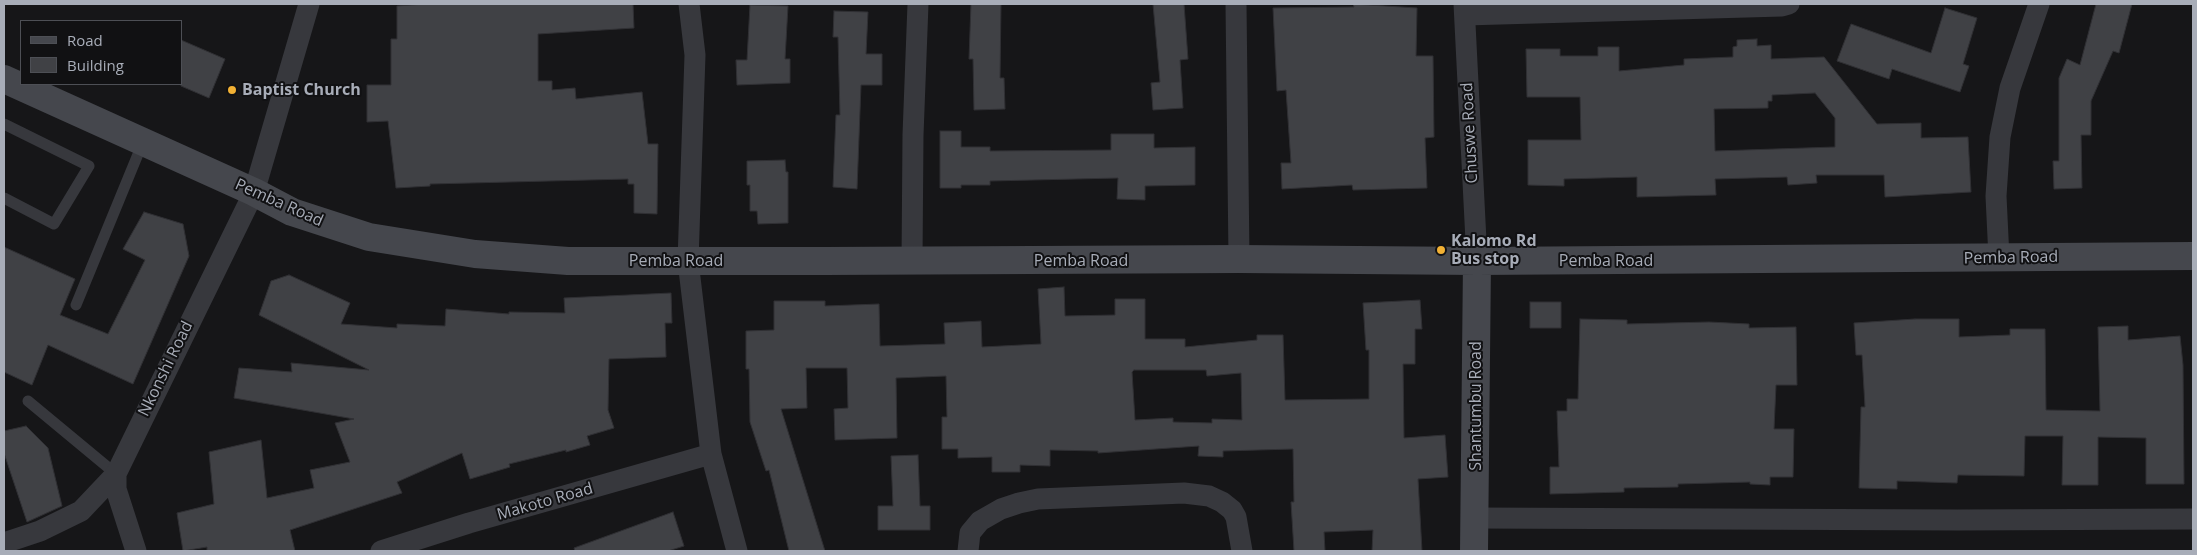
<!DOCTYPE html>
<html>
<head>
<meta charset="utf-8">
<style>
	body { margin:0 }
	#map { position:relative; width:2197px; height:555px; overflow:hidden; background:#161618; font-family:"Open Sans",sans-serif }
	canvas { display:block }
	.frame { position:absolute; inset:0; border:5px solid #a8adb8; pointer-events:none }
	.legend { position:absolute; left:20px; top:20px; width:162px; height:65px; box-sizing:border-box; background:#111113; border:1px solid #4d4f55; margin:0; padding:6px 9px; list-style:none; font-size:15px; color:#a8adb8 }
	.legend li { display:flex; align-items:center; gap:10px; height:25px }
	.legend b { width:25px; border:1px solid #4d4f55 }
</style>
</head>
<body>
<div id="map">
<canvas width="2197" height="555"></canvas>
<div class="frame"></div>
<ul class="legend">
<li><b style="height:6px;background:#45474d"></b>Road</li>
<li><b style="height:14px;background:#404145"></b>Building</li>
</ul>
</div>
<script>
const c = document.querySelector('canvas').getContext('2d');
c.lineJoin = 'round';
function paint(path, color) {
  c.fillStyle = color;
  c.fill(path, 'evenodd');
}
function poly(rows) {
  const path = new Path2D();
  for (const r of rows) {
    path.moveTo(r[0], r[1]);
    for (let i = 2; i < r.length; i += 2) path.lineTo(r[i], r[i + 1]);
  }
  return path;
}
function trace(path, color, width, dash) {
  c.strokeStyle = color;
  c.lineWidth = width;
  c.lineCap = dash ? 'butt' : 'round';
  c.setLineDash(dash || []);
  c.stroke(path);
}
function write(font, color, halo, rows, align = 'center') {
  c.font = font + ' "Open Sans",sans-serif';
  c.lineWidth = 4;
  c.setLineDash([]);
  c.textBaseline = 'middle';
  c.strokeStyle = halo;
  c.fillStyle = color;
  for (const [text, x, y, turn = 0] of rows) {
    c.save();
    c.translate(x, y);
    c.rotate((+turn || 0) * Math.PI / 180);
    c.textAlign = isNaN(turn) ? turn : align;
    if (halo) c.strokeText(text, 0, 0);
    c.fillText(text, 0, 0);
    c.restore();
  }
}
const building = poly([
	[425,4,633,4,634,28,538,34,538,81,552,81,552,90,575,88,576,99,642,92,648,144,658,144,657,214,634,213,634,184,628,184,628,179,430,184,430,186,396,188,388,121,367,122,367,85,391,85,391,39,397,39,397,6,425,4],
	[971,4,1001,4,1000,78,1004,78,1005,109,974,110,973,59,969,59,971,4],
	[1153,4,1184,4,1188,59,1180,60,1183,108,1153,110,1151,83,1160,82,1153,4],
	[1353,4,1417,8,1416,56,1433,56,1434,137,1425,138,1427,188,1353,190,1352,185,1282,189,1281,163,1291,163,1286,90,1277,91,1273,8,1354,7,1353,4],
	[2096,4,2132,4,2119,53,2113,51,2091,101,2091,135,2081,135,2082,188,2054,189,2053,161,2059,161,2059,78,2067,59,2080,65,2096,4],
	[750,5,788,6,785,59,790,59,790,83,737,85,736,60,747,60,750,5],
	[1945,8,1977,18,1963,64,1969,66,1960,92,1892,69,1889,79,1837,61,1851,24,1931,53,1945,8],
	[834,11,868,12,866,54,882,54,882,85,861,85,857,189,833,187,836,115,840,115,838,37,833,37,834,11],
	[1757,39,1757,46,1771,45,1771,59,1824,57,1877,124,1921,123,1921,138,1968,137,1971,192,1885,197,1884,175,1816,175,1817,183,1788,185,1787,177,1715,179,1716,195,1637,197,1637,177,1564,179,1564,186,1528,185,1528,140,1581,140,1580,97,1527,97,1526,49,1560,49,1560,56,1598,56,1598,47,1619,47,1619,71,1684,65,1684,59,1733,57,1733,47,1737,46,1737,40,1757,39],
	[1815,93,1835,118,1835,147,1715,151,1714,109,1768,108,1768,101,1772,101,1772,95,1815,93],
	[181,40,225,59,209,98,181,86,181,40],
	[940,131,961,131,961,147,990,147,990,151,1111,150,1111,134,1154,134,1154,148,1195,147,1195,185,1145,186,1145,200,1117,199,1118,178,990,181,990,185,961,185,961,188,940,188,940,131],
	[785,160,786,172,788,172,788,223,758,224,757,211,750,211,750,185,747,185,747,161,785,160],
	[144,212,183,224,189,256,133,384,48,345,32,385,4,372,4,247,75,279,60,315,108,334,145,260,123,249,144,212],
	[289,275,350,303,341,324,397,328,397,324,445,326,446,309,509,314,509,312,565,313,564,298,671,293,672,323,665,323,666,357,609,359,608,410,614,428,587,436,590,445,566,452,566,450,509,464,510,467,470,479,462,453,397,482,402,493,290,530,295,551,207,551,207,547,183,551,177,513,214,504,209,452,261,440,267,498,314,488,310,470,350,462,335,423,354,419,234,398,239,368,292,372,291,363,369,370,259,315,271,281,289,275],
	[1064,287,1065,316,1115,315,1115,299,1145,299,1145,339,1185,339,1185,347,1257,340,1257,335,1283,335,1285,400,1369,399,1369,350,1366,350,1363,303,1420,300,1422,329,1415,329,1415,364,1403,364,1404,438,1445,435,1448,477,1418,479,1422,551,1372,551,1373,530,1324,532,1325,551,1294,551,1291,502,1294,502,1293,449,1223,451,1223,457,1198,456,1199,446,1098,453,1098,451,1050,450,1050,466,1020,465,1020,472,992,472,992,457,958,458,958,449,942,449,942,417,947,417,946,376,896,378,897,438,835,440,834,409,848,408,847,368,806,368,807,408,781,409,825,551,789,551,769,470,766,471,750,422,749,369,746,369,746,331,774,330,774,301,825,301,825,306,879,304,880,346,945,344,944,323,981,321,982,347,1041,344,1038,289,1064,287],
	[1134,370,1206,370,1207,376,1241,373,1242,420,1212,419,1212,423,1173,422,1173,418,1135,420,1132,372,1134,370],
	[1530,302,1561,302,1561,328,1530,328,1530,302],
	[1580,319,1627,320,1627,324,1709,322,1749,324,1749,328,1796,327,1797,385,1776,385,1774,429,1794,429,1793,477,1770,477,1770,485,1750,484,1750,482,1678,484,1678,487,1624,488,1624,492,1550,494,1550,467,1559,467,1557,411,1567,411,1567,399,1578,399,1580,319],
	[1915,319,1959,319,1959,337,2010,335,2010,329,2045,329,2046,410,2100,411,2098,327,2128,326,2128,340,2180,336,2183,365,2184,484,2146,484,2146,438,2098,437,2098,485,2062,485,2063,436,2025,436,2024,476,1958,475,1957,483,1897,481,1897,489,1859,488,1861,407,1865,407,1862,355,1856,355,1854,323,1915,319],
	[26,426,48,448,62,506,27,522,4,453,4,431,26,426],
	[918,455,920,506,930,506,930,530,878,530,878,506,893,506,891,456,918,455],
	[673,512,684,546,668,551,575,551,574,548,673,512]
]);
const lane = poly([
	[4,124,89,166,54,224,4,198],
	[76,305,143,142],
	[28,401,116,474]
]);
const street = poly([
	[689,4,695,55,688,261,711,454,737,551],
	[1236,4,1239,259],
	[1464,4,1477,261],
	[1465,15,1782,6,1789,4],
	[1999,258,1996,196,2000,137,2010,88,2039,4],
	[912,261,913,135,918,4],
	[1475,518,1958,520,2193,519],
	[4,543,40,531,81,511,116,474],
	[136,551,116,489,116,474,254,192,309,4],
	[381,551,469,523,711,454],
	[968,551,970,533,980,521,1001,509,1019,503,1038,499,1184,493,1209,496,1222,502,1232,510,1236,517,1242,551]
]);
const secondary = poly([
	[4,79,254,192,292,212,369,237,475,254,568,261,825,261,1239,259,1477,261,2193,256],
	[1474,551,1477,261]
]);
const markers = [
	[232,90,5,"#f2b134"],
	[1441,250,5,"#f2b134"]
];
const poiNames = [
	["Baptist Church",242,90],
	["Kalomo Rd",1451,241],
	["Bus stop",1451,259]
];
const streetNames = [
	["Chuswe Road",1470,133,-93],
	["Pemba Road",279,203,24],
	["Pemba Road",2011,258,-1],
	["Pemba Road",676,261],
	["Pemba Road",1081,261],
	["Pemba Road",1606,261],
	["Nkonshi Road",166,369,-64],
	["Shantumbu Road",1476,406,-90],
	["Makoto Road",545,502,-16]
];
paint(building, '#404145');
trace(building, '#303034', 1);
trace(lane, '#37383d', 11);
trace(street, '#37383d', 21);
trace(secondary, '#45474d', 28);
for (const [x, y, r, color] of markers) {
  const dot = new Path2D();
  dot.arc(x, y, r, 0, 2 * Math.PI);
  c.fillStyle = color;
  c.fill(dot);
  trace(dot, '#111113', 2);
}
write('bold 16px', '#a8adb8', '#111113', poiNames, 'left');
write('16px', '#a8adb8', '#111113', streetNames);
</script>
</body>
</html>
